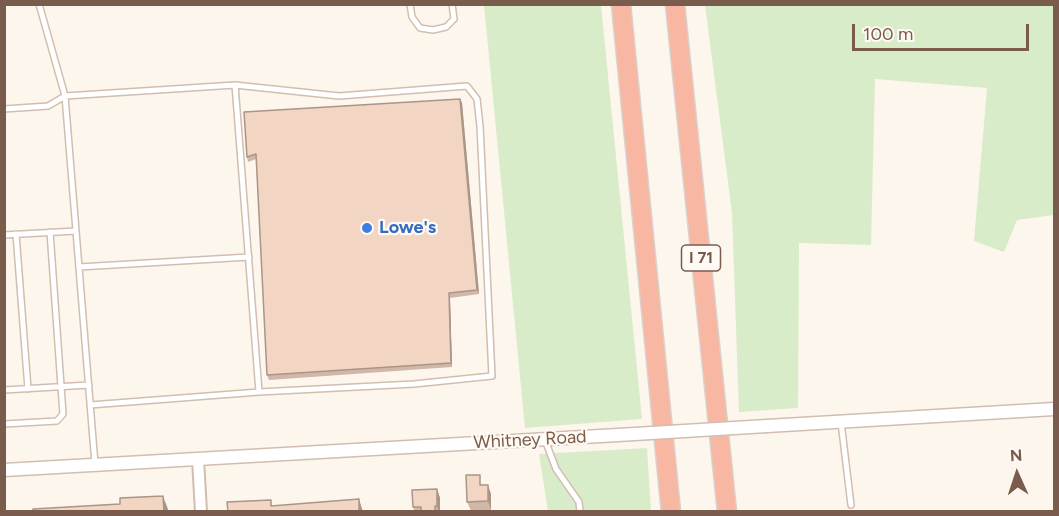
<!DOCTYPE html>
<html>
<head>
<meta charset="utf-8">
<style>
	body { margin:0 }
	#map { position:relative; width:1059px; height:516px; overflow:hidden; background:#fdf6ec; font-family:Figtree,sans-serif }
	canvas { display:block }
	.frame { position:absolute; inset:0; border:6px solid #7a5c4d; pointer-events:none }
	.north { position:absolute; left:987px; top:444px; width:60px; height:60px; -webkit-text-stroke:4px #fffaf3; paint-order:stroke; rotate:357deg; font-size:16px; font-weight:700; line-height:24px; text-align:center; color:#7a5c4d }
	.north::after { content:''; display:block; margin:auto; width:21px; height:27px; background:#7a5c4d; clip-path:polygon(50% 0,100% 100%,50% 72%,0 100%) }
	.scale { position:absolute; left:852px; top:24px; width:177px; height:27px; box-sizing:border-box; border:3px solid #7a5c4d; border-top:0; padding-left:8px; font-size:18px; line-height:21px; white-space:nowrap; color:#7a5c4d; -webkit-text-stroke:4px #fffaf3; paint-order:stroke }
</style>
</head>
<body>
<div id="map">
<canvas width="1059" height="516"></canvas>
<div class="frame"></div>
<div class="north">N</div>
<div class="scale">100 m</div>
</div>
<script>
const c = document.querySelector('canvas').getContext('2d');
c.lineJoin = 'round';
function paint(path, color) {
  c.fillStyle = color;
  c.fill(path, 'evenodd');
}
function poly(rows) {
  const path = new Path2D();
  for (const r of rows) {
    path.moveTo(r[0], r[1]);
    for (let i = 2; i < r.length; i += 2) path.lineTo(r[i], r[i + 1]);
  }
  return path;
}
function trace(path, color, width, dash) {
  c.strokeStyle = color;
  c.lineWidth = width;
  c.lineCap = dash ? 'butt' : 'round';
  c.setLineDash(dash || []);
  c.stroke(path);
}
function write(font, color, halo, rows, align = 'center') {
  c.font = font + ' Figtree,sans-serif';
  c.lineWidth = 4.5;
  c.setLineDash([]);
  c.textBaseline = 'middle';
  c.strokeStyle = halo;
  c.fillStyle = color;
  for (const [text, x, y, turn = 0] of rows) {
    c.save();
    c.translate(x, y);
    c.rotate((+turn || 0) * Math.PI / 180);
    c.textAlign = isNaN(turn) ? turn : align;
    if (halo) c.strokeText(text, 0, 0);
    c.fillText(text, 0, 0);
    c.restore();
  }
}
const green = poly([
	[484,5,601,5,642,419,525,428],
	[705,5,1054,5,1054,215,1017,220,1004,252,974,241,987,88,875,79,871,245,799,243,798,408,739,412,732,213],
	[647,448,651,511,548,511,539,454]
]);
const service = poly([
	[39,4,65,96,95,464],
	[410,4,412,17,420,28,433,30,446,27,454,19,452,4],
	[4,109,48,106,65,96,235,85,339,96,467,86,477,99,480,126,492,376,414,384,259,392],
	[16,234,28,389],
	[4,235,76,231],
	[79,267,249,257],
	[4,390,89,385],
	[90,405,259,392,235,85],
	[841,422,851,505],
	[4,424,57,421,63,414,50,232],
	[545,440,556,469,579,502,580,512]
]);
const minor = poly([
	[198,459,201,512]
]);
const tertiary = poly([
	[767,426,1054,409],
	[4,470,618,435]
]);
const motorway = poly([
	[621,4,671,512],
	[675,4,727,512]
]);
const tertiaryBridge = poly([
	[618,435,767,426]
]);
const wall = poly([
	[460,99,462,103,479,294,450,298,452,367,269,380,267,375,256,159,248,162,247,157,244,112],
	[483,484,491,494,491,510,471,511,467,502],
	[437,489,440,498,440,512,415,512,413,507]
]);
const shadedWall = poly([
	[460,99,462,103,479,294,477,290],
	[449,293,450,298,452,367,451,363],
	[488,485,491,494,491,510,488,501],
	[437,489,440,498,440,512,439,512,437,506],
	[163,496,169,512,164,512],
	[359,499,363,512,359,512]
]);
const building = poly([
	[460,99,477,290,449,293,451,363,267,375,256,154,247,157,244,112,460,99],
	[466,475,480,475,480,485,488,485,488,501,467,502,466,475],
	[437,489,437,506,435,506,435,512,421,512,421,507,413,507,412,490,437,489],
	[163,496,164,512,33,512,33,509,120,504,120,498,163,496],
	[359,499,359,512,228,512,227,502,271,500,271,506,359,499]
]);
const markers = [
	[367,228,6,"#3f7fe0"]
];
const shields = [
	[701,258,39]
];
const shieldNames = [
	["I 71",701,258]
];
const shopNames = [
	["Lowe's",379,228]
];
const streetNames = [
	["Whitney Road",530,440,-3]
];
paint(green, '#d8ecc9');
trace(service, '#d1beb0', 8);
trace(minor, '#d1beb0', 14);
trace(tertiary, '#d1beb0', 15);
trace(motorway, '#dad1cd', 21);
trace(service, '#fff', 5);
trace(minor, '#fff', 10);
trace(tertiary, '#fff', 12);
trace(motorway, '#f7b7a3', 18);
trace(tertiaryBridge, '#d1beb0', 15, []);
trace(tertiaryBridge, '#fff', 12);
paint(wall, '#d1b7a8');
paint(shadedWall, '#aa9588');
paint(building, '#f3d5c3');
trace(building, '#aa9588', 1.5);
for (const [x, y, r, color] of markers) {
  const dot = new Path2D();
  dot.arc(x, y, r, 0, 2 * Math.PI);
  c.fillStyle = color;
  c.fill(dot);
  trace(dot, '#fffaf3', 2);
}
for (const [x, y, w] of shields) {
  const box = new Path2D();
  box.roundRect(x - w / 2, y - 13, w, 26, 4.5);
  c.fillStyle = '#fffaf3';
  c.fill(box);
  trace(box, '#7a5c4d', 1.5);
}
write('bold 16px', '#7a5c4d', null, shieldNames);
write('bold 18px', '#366cbe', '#fffaf3', shopNames, 'left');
write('18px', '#7a5c4d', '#fffaf3', streetNames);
</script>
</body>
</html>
